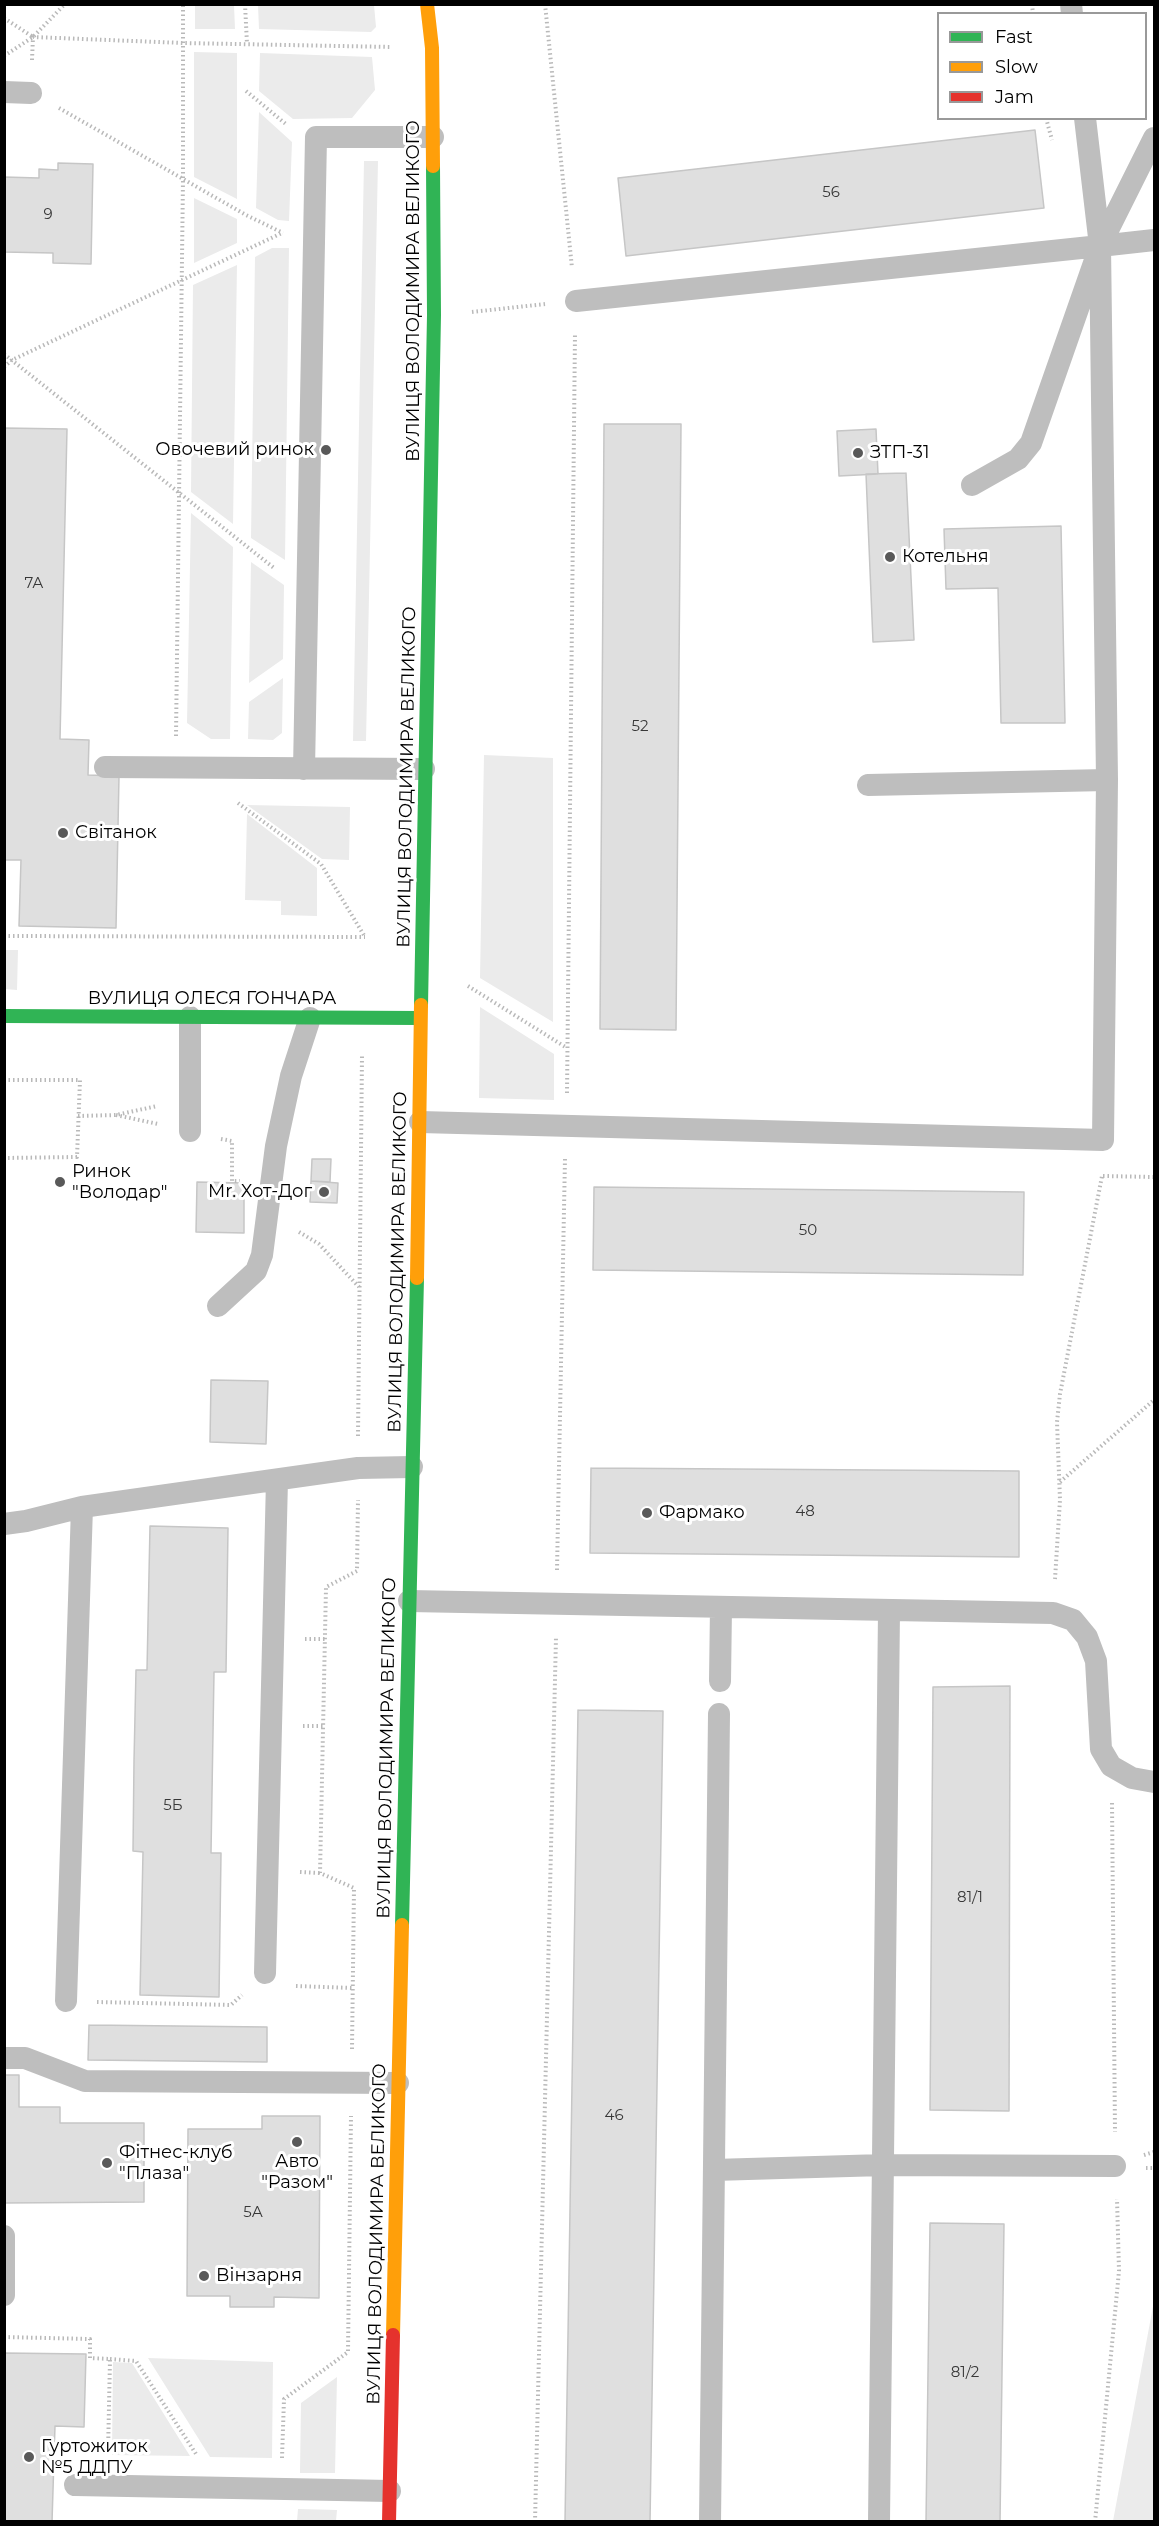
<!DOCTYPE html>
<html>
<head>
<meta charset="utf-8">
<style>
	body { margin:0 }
	#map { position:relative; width:1159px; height:2526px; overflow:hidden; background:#fff; font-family:Montserrat,sans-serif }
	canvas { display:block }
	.frame { position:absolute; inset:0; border:6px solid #000; pointer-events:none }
	.legend { position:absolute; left:937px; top:12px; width:210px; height:108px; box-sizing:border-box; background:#fff; border:2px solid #999; margin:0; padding:8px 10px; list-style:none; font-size:18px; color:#000 }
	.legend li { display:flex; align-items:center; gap:12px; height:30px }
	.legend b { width:30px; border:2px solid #999 }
</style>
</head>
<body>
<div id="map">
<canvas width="1159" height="2526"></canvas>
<div class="frame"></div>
<ul class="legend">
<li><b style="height:8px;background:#30b455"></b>Fast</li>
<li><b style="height:8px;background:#ff9f0a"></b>Slow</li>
<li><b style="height:8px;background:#e5322d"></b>Jam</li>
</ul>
</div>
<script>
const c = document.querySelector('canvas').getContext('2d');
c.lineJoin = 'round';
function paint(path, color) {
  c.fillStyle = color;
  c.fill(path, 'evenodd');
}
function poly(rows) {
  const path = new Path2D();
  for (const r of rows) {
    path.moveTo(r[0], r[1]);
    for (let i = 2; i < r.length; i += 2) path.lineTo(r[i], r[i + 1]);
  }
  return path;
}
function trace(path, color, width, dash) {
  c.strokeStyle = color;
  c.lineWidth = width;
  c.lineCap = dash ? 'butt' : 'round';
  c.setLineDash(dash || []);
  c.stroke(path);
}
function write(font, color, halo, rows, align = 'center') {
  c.font = font + ' Montserrat,sans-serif';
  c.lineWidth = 6;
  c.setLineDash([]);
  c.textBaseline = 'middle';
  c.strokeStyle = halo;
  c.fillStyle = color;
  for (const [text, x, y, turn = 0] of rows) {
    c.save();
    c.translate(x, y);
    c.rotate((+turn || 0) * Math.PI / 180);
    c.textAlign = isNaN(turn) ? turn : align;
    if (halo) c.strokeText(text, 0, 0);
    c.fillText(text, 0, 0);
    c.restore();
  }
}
const green = poly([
	[195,5,234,5,235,29,195,29],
	[258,5,374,5,376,27,371,32,259,29],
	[194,52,237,53,237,199,194,177],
	[260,53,372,57,375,90,352,118,293,119,259,91],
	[259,112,292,142,289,221,278,220,256,208],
	[364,161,378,161,366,741,353,741],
	[194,198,237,219,237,243,194,263],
	[272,248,289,248,285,560,251,538,255,257],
	[237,265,233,524,191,492,193,285],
	[191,513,233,547,230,739,211,739,187,723],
	[251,562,284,585,283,659,249,683],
	[283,678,282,733,273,740,248,739,249,702],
	[484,755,553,758,553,1022,480,978],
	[247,805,350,807,349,860,322,859],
	[247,814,317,868,317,916,281,915,281,901,245,900],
	[5,950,18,950,17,990,5,989],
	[480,1007,554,1054,554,1100,479,1098],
	[1154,2301,1154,2521,1113,2521],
	[148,2358,273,2362,272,2458,210,2457],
	[113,2362,132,2363,190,2456,112,2455],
	[337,2377,335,2473,300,2473,301,2403],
	[298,2509,337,2510,336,2521,297,2521]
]);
const building = poly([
	[1035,130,1044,208,626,256,618,178,1035,130],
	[58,163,93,164,91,264,53,263,53,253,4,252,4,177,39,178,39,169,58,170,58,163],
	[604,424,681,424,676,1030,600,1029,604,424],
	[4,428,67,429,60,739,89,740,88,775,119,776,116,928,19,926,21,860,4,860,4,428],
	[876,429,878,474,839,476,837,431,876,429],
	[906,473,914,640,873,642,866,474,906,473],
	[1061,526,1065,723,1001,723,998,588,946,589,944,529,1061,526],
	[312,1159,331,1159,330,1182,311,1181,312,1159],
	[311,1181,338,1183,337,1203,310,1202,311,1181],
	[197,1182,244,1183,244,1233,196,1232,197,1182],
	[594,1187,1024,1192,1023,1275,593,1270,594,1187],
	[211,1380,268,1381,266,1444,210,1442,211,1380],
	[591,1468,1019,1471,1019,1557,590,1553,591,1468],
	[150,1526,228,1528,226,1672,214,1672,211,1853,221,1853,219,1997,140,1995,143,1852,133,1851,134,1761,136,1670,147,1670,150,1526],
	[1010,1686,1009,2111,930,2110,933,1687,1010,1686],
	[578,1710,663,1711,650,2522,565,2522,578,1710],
	[89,2025,267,2027,267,2062,88,2060,89,2025],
	[4,2075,19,2075,19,2107,60,2107,60,2123,144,2123,144,2202,4,2203,4,2075],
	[262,2116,320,2116,319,2298,274,2297,274,2307,230,2307,230,2296,187,2296,188,2129,262,2129,262,2116],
	[930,2223,1004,2224,1000,2522,926,2522,930,2223],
	[4,2353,86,2354,84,2427,55,2426,52,2522,4,2522,4,2353]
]);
const path = poly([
	[245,4,247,44],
	[545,4,572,268],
	[1032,4,1033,14],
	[4,18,33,37],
	[4,56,33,37,65,4],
	[32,60,33,37,183,43,392,47],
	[246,91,287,125],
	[59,108,246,215,283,233],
	[1046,118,1052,140],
	[472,312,545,304],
	[4,354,274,568],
	[4,367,12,360,282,233],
	[176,736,183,179,183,4],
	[238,803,321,864,365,937],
	[4,936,365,937],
	[468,986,567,1048],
	[4,1080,80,1080,77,1157,4,1158],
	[567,1093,575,333],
	[116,1115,158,1124],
	[78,1116,116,1115,157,1106],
	[221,1139,232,1141,232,1181,240,1181],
	[1103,1176,1154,1177],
	[299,1232,319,1244,359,1287],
	[358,1436,362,1056],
	[1060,1482,1154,1400],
	[557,1570,565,1158],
	[1055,1579,1060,1500,1057,1422,1060,1394,1102,1176],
	[305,1639,325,1639],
	[303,1726,323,1726],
	[1112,1803,1115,2132],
	[300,1872,320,1873],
	[296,1986,352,1988],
	[97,2002,231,2005,242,1995],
	[352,2049,354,1888,320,1873,326,1587,357,1571,358,1500],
	[1144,2155,1154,2152],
	[1146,2168,1154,2168],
	[4,2337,90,2339,90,2358,110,2359,108,2453],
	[110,2359,136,2361,196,2454],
	[282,2458,284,2399,348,2352,351,2116],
	[535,2522,556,1637],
	[1095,2522,1119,2271,1117,2199]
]);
const lane = poly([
	[1071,4,1072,14],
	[4,92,31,93],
	[1085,118,1100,246],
	[576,301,1100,246],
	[972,485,1018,459,1031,443,1100,246,1154,138],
	[105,767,424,769],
	[304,769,316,137,433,137],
	[868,785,1107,780],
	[420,1122,1103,1140,1107,780,1100,246,1154,240],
	[190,1131,190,1017],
	[218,1306,256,1271,262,1255,276,1146,291,1076,310,1018],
	[4,1524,26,1521,82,1507],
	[409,1601,1053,1613,1073,1620,1087,1637,1096,1661,1101,1749,1111,1766,1132,1778,1154,1782],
	[720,1681,721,1607],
	[265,1973,277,1480],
	[66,2001,82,1507,358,1468,412,1467],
	[4,2058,25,2058,85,2081,398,2083],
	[714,2170,883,2165,1115,2166],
	[4,2236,4,2295],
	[75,2485,390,2491],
	[710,2522,719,1714],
	[879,2522,889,1611]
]);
const fast = poly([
	[421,1005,434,315,433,166],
	[4,1016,420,1018],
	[402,1925,417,1278]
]);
const slow = poly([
	[427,4,432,48,433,166],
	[417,1278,421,1005],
	[393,2335,402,1925]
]);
const jam = poly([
	[389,2522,393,2335]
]);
const markers = [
	[326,450,6,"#595959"],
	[858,453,6,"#595959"],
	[890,557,6,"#595959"],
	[63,833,6,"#595959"],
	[60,1182,6,"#595959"],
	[324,1192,6,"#595959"],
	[647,1513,6,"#595959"],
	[297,2142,6,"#595959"],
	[107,2163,6,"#595959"],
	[204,2276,6,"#595959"],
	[29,2457,6,"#595959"]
];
const numberNames = [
	["56",831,193],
	["9",48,215],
	["7А",34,584],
	["52",640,727],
	["50",808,1231],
	["48",805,1512],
	["5Б",173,1806],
	["81/1",970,1898],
	["46",614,2116],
	["5А",253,2213],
	["81/2",965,2373]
];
const streetNames = [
	["ВУЛИЦЯ ВОЛОДИМИРА ВЕЛИКОГО",414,291,-90],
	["ВУЛИЦЯ ВОЛОДИМИРА ВЕЛИКОГО",407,777,-89],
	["ВУЛИЦЯ ОЛЕСЯ ГОНЧАРА",212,999],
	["ВУЛИЦЯ ВОЛОДИМИРА ВЕЛИКОГО",398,1262,-89],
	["ВУЛИЦЯ ВОЛОДИМИРА ВЕЛИКОГО",387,1748,-89],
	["ВУЛИЦЯ ВОЛОДИМИРА ВЕЛИКОГО",377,2234,-89]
];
const poiNames = [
	["Овочевий ринок",314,450,"right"],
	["ЗТП-31",870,453],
	["Котельня",902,557],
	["Світанок",75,833],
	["Ринок",72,1172],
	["\"Володар\"",72,1193],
	["Mr. Хот-Дог",312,1192,"right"],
	["Фармако",659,1513],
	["Фітнес-клуб",119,2153],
	["\"Плаза\"",119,2174],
	["Авто",297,2162,"center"],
	["\"Разом\"",297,2183,"center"],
	["Вінзарня",216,2276],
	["Гуртожиток",41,2447],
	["№5 ДДПУ",41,2468]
];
paint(green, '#ebebeb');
paint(building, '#dfdfdf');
trace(building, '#c6c6c6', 1.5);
trace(path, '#b9b9b9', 4, [1.5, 3]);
trace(lane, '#bebebe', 22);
trace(fast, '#30b455', 14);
trace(slow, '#ff9f0a', 14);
trace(jam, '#e5322d', 14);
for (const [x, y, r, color] of markers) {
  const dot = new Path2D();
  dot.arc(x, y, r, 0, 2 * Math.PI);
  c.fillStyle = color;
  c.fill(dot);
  trace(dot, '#fff', 2);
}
write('15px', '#383838', null, numberNames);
write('18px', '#000', '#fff', streetNames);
write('18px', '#000', '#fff', poiNames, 'left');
</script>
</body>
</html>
